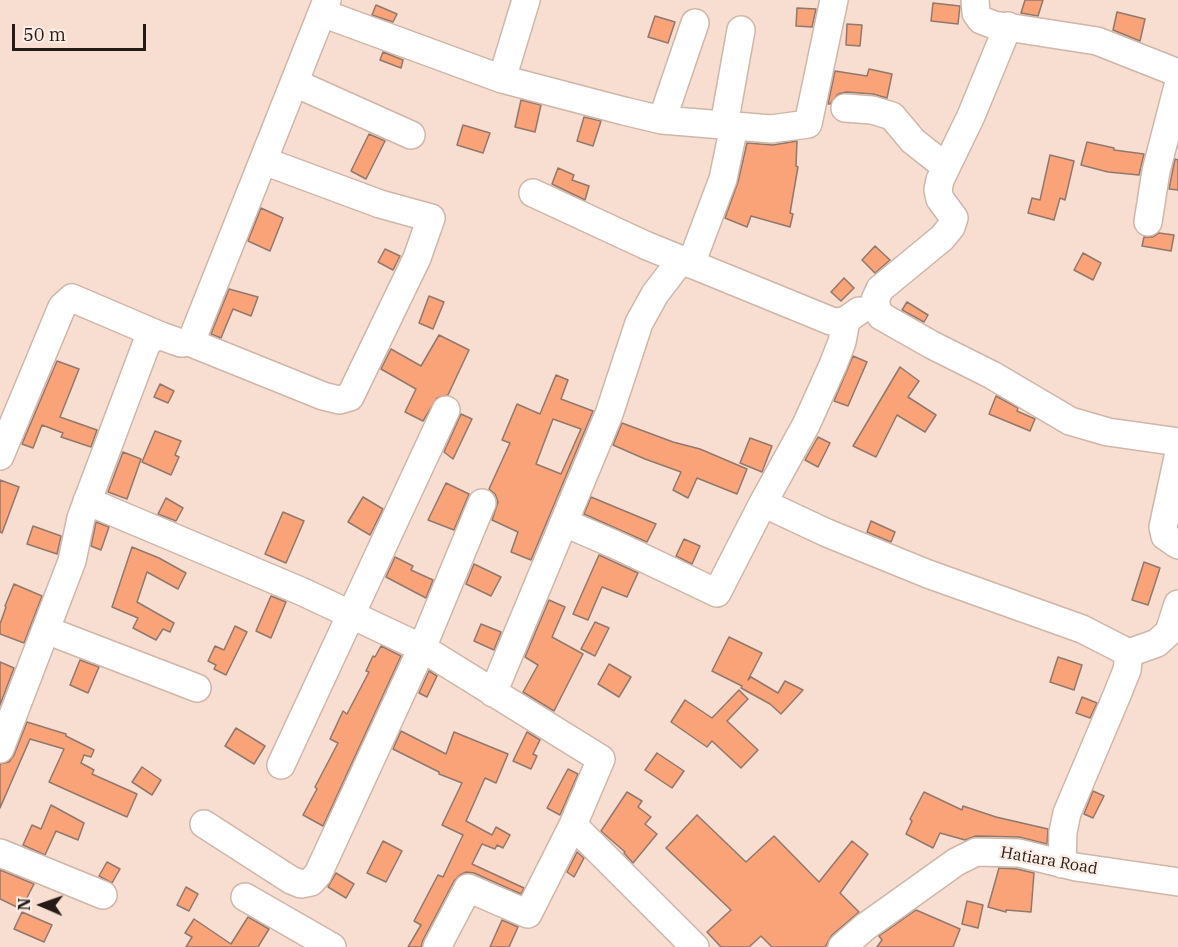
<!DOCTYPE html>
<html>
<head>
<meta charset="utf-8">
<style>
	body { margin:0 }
	#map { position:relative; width:1178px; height:947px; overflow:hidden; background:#f8ded0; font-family:"IBM Plex Serif",serif }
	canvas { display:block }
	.north { position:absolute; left:12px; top:875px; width:60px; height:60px; -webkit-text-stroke:4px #fdede5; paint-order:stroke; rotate:272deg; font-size:16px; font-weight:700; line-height:24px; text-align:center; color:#241b16 }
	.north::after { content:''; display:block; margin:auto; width:21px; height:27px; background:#241b16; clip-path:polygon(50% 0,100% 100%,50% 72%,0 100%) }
	.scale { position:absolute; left:12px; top:24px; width:134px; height:27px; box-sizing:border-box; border:3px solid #241b16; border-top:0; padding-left:8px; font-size:18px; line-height:21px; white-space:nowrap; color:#241b16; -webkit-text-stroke:4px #fdede5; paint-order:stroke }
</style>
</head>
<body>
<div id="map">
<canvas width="1178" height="947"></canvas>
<div class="north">N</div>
<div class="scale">50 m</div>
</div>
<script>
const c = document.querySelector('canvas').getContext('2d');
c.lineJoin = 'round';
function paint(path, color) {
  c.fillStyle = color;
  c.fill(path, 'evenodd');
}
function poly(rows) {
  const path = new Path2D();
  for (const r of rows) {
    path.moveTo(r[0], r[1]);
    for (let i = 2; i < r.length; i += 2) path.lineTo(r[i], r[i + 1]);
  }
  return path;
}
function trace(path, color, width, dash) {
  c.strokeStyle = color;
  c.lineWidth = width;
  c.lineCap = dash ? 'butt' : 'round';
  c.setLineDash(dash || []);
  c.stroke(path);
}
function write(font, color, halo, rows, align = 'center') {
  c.font = font + ' "IBM Plex Serif",serif';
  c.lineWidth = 5;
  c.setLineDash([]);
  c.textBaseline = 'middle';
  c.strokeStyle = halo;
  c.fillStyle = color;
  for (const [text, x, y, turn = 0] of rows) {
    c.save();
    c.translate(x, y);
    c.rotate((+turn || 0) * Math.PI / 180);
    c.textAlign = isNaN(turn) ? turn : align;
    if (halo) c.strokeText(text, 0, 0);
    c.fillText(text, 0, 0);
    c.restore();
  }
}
const building = poly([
	[1025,0,1043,0,1038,16,1021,13,1025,0],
	[933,3,960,6,958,24,931,21,933,3],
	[376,5,397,14,393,22,372,15,376,5],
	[797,8,816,9,812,27,796,26,797,8],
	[1117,12,1145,19,1140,41,1113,30,1117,12],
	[655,16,675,22,668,43,648,37,655,16],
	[847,24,862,25,860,46,846,45,847,24],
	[383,52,403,60,401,68,380,60,383,52],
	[869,69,892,74,887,98,873,94,846,92,838,94,830,104,828,104,835,71,867,76,869,69],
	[521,100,541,105,535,132,515,127,521,100],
	[584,117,601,121,593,146,577,141,584,117],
	[463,125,490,133,483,153,457,145,463,125],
	[369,134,385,141,366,179,351,171,369,134],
	[797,141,796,166,798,167,790,213,793,214,790,227,751,216,747,227,725,218,738,182,747,143,773,145,797,141],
	[1087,142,1114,148,1114,150,1144,154,1139,175,1108,172,1081,165,1087,142],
	[1050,155,1074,161,1065,200,1060,198,1054,220,1028,213,1032,198,1040,200,1050,155],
	[1175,159,1178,160,1178,190,1169,189,1175,159],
	[558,168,574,175,572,180,589,186,585,200,552,184,558,168],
	[261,208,283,218,270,251,248,241,261,208],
	[1159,233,1174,235,1171,251,1142,246,1144,237,1153,237,1159,233],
	[875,246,890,260,875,273,862,260,875,246],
	[385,249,400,256,393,270,378,262,385,249],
	[1083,253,1101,263,1093,280,1074,270,1083,253],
	[844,278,854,288,841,301,831,292,844,278],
	[229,289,258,297,251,316,233,309,221,338,211,334,229,289],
	[429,296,444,302,433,329,419,323,429,296],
	[907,302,928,315,924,322,902,310,907,302],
	[439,335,469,350,448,395,437,398,423,421,405,412,416,389,381,369,391,349,421,366,439,335],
	[853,356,867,362,848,406,834,401,853,356],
	[57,361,79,369,60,417,97,430,91,447,61,437,63,433,42,425,33,448,22,444,57,361],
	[900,367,919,381,908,397,936,415,925,432,897,415,876,457,853,446,900,367],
	[556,375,568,380,561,399,593,411,531,560,511,552,518,532,492,520,498,502,495,494,489,489,510,443,502,440,517,404,540,414,556,375],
	[553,419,581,429,561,474,536,464,553,419],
	[160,384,174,391,168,403,154,397,160,384],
	[996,396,1018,408,1017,411,1035,419,1030,431,989,414,996,396],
	[461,414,472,419,453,459,444,452,461,414],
	[622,423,673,442,700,449,747,469,737,494,697,478,688,498,673,490,681,472,645,459,613,445,622,423],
	[155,431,181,441,175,455,179,457,171,475,142,462,155,431],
	[818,437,830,443,818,467,805,460,818,437],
	[750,438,772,446,762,472,740,463,750,438],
	[123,452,141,459,127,499,108,492,123,452],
	[0,480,19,487,2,533,0,532,0,480],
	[446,483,469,494,454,530,428,520,446,483],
	[363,497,383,509,370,535,348,522,363,497],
	[591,497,656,524,647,542,584,514,591,497],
	[166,498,183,508,176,521,158,514,166,498],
	[283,512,304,521,286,563,265,554,283,512],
	[871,521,895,532,891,542,867,532,871,521],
	[96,522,109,527,101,550,91,546,96,522],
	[33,526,61,536,57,554,27,544,33,526],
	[684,539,700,546,692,564,676,556,684,539],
	[132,547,159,558,186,573,178,589,147,572,137,602,174,623,170,632,163,629,156,640,133,628,138,618,112,607,132,547],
	[599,555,638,573,627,597,602,587,588,620,573,614,599,555],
	[395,557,413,566,411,570,433,580,426,598,386,577,395,557],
	[1144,562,1160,568,1148,605,1132,600,1144,562],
	[474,564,501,577,491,596,466,584,474,564],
	[14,584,42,596,24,643,0,634,0,624,6,607,5,606,14,584],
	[271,596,286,602,271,638,256,631,271,596],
	[549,600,565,607,552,637,583,654,554,711,523,692,538,665,525,657,549,600],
	[595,622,609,628,595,656,581,649,595,622],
	[481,624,501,632,494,650,474,641,481,624],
	[235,626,247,632,226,675,214,669,216,665,208,661,215,646,224,650,235,626],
	[729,637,762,653,748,680,751,677,778,693,785,681,803,690,781,714,770,704,741,688,742,686,712,671,729,637],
	[381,646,401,656,323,826,303,815,317,789,315,787,338,743,330,739,343,711,347,714,369,672,366,671,373,656,375,657,381,646],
	[1058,657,1082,665,1074,690,1050,682,1058,657],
	[80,660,99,667,88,693,70,685,80,660],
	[0,662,14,668,0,705,0,662],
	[609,664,631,677,619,697,598,684,609,664],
	[429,671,437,676,427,697,419,693,429,671],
	[739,690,748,699,727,721,758,750,741,768,712,741,707,747,671,722,685,700,712,718,739,690],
	[1082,697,1097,703,1090,718,1076,713,1082,697],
	[27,722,66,734,66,736,94,750,91,757,84,755,81,763,94,770,92,774,137,794,127,817,49,782,64,749,30,739,0,808,0,764,9,762,14,755,27,722],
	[236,728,265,746,254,764,225,746,236,728],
	[401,731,446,754,454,732,508,754,496,783,485,778,466,821,492,835,496,827,510,835,503,848,497,845,495,849,482,844,472,864,524,888,521,894,474,873,466,872,460,875,454,881,423,940,421,947,408,947,421,925,414,921,438,875,443,877,463,835,442,825,462,783,439,774,439,772,393,749,401,731],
	[527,732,540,740,533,754,537,756,531,769,513,761,527,732],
	[657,753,684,771,672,788,645,770,657,753],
	[142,767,161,780,152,795,132,782,142,767],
	[568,769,578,774,560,815,547,808,568,769],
	[1093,791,1104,796,1093,818,1084,814,1093,791],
	[627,792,642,801,638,807,651,817,645,824,657,834,633,863,624,853,625,852,601,831,627,792],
	[924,792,962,810,963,806,996,817,1048,829,1047,844,1019,837,976,836,965,840,940,833,933,848,906,834,912,821,910,819,924,792],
	[51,805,84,823,78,840,56,831,45,855,23,845,32,825,41,829,51,805],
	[697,815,746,862,774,836,819,882,852,841,868,854,840,893,859,912,832,935,825,947,772,947,761,936,749,947,721,947,707,932,731,910,666,848,697,815],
	[383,841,402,851,386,882,367,873,383,841],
	[577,852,584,858,574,877,567,872,577,852],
	[107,862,120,869,112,883,99,876,107,862],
	[999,868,1017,869,1034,873,1031,912,1006,910,1006,912,988,907,999,868],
	[0,870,34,884,21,909,0,899,0,870],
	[336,873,354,884,346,898,328,887,336,873],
	[186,887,198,894,189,911,177,905,186,887],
	[967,901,983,905,978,928,962,924,967,901],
	[916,910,960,929,953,947,877,947,882,940,879,936,916,910],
	[22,912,52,925,44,942,14,929,22,912],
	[248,917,269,929,258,947,186,947,192,937,185,933,194,919,231,944,248,917],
	[502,920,518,927,509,947,490,947,502,920]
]);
const minor = poly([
	[975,0,976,13,981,20,994,25,1097,41,1178,73],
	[322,13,502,79,624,111,662,120,771,129,808,124,834,0],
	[1008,26,971,116,940,180,938,190,940,199,954,218,951,227,942,238,880,289,875,300,877,309,881,316,932,345,992,375,1070,421,1108,432,1178,442],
	[502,79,526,0],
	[295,83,411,135],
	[845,108,872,110,892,116,913,141,946,167],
	[662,120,695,23],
	[724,125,741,30],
	[533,193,645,245,831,321,838,322,846,320,859,311],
	[1148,222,1156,171,1178,86],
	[691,264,723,179,734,126],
	[189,342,323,396,339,400,350,397,417,258,431,218,380,204,264,161],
	[0,456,62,307,72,298,161,336],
	[1178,457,1163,527,1165,536,1178,545],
	[87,501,303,592,422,648,601,759,573,825,695,947],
	[763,503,827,533,928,574,1082,629,1129,653,1157,643,1169,632,1178,604],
	[565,523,616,545,717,593,763,503,806,425,833,365,842,342,846,320],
	[46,630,197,688],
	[493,693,609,414,639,323,655,294,681,260],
	[0,749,72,561,81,518,146,345,152,338,161,336,181,343,189,342,193,337,327,0],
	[281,765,446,410],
	[204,824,291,880,301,884,311,882,318,874,422,648,482,503],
	[0,853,103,895],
	[1062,864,1063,832,1067,813,1117,695,1127,670,1129,653],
	[245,897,332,947],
	[437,947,468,888,528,914,573,825],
	[842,947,865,927,956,862,976,852,1019,853,1076,867,1178,882]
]);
const streetNames = [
	["Hatiara Road",1049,861,10]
];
paint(building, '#faa278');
trace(building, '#91786d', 1.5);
trace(minor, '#cfb6a9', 30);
trace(minor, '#fff', 27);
write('16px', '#241b16', '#fdede5', streetNames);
</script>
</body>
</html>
